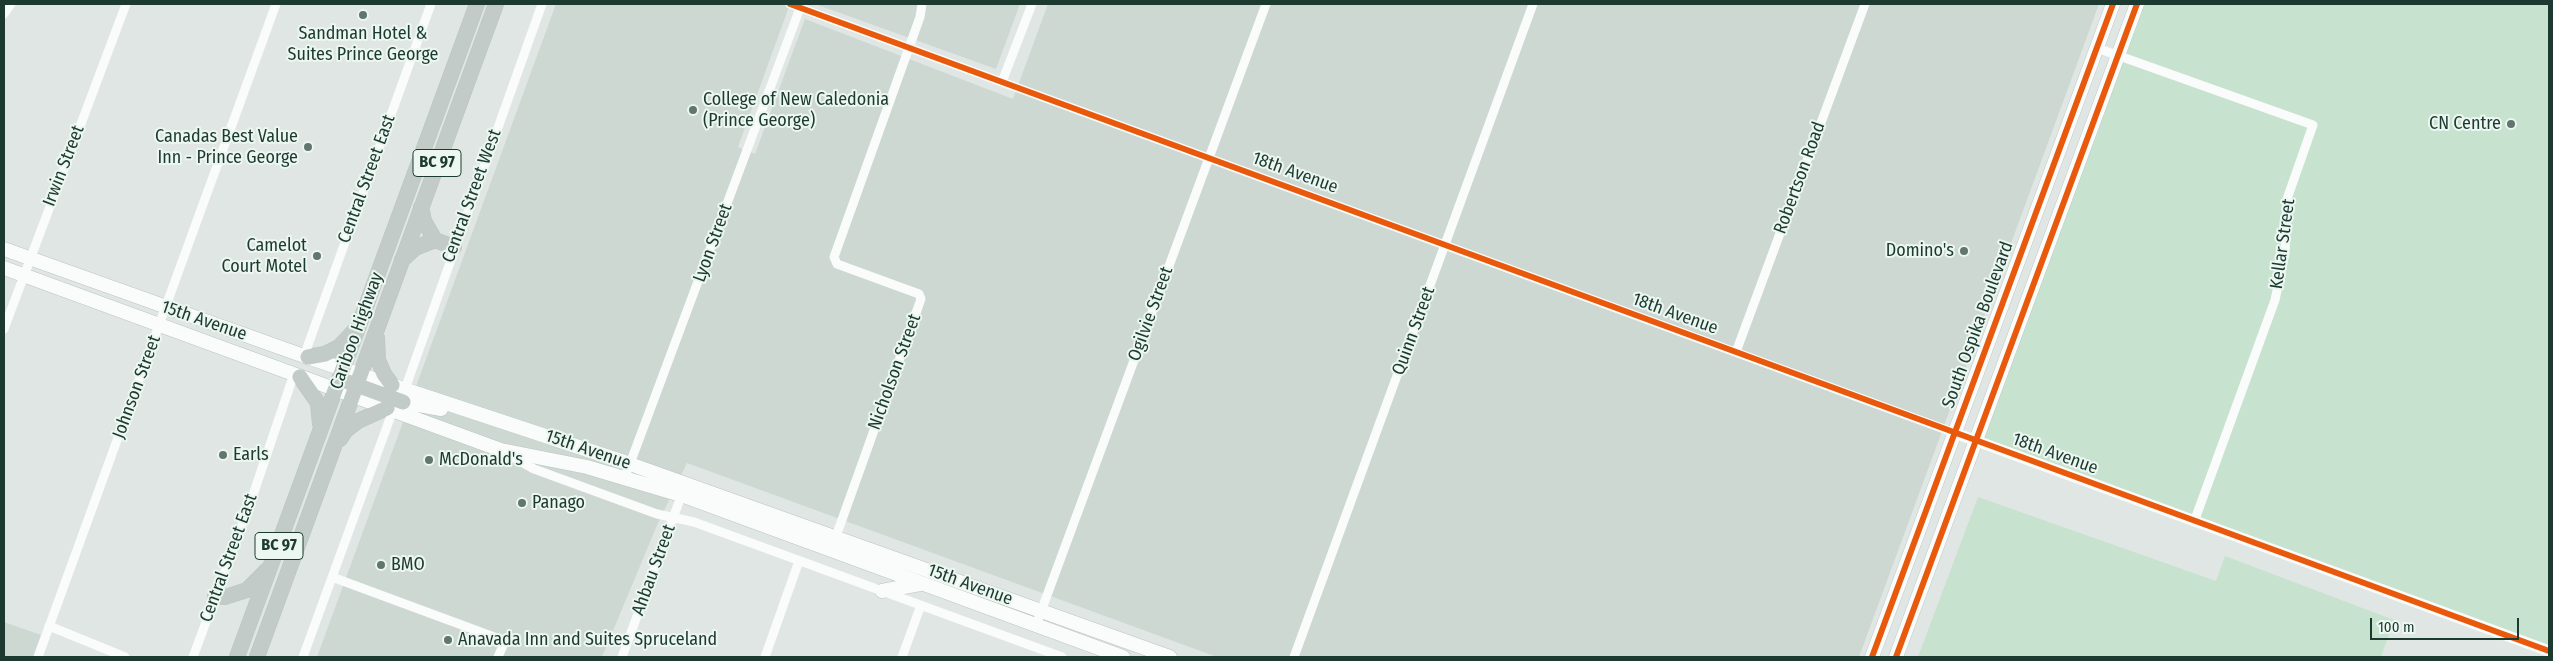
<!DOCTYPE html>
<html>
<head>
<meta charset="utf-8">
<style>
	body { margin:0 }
	#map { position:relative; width:2553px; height:661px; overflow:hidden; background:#e0e6e3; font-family:"Fira Sans Condensed",sans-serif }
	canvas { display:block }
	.frame { position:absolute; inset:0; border:5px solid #1d3a31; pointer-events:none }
	.scale { position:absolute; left:2370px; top:618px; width:149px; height:22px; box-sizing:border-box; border:2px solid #1d3a31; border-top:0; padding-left:6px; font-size:15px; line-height:18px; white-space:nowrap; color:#1d3a31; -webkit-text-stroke:4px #ecf7f1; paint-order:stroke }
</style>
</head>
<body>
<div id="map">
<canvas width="2553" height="661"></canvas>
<div class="frame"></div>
<div class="scale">100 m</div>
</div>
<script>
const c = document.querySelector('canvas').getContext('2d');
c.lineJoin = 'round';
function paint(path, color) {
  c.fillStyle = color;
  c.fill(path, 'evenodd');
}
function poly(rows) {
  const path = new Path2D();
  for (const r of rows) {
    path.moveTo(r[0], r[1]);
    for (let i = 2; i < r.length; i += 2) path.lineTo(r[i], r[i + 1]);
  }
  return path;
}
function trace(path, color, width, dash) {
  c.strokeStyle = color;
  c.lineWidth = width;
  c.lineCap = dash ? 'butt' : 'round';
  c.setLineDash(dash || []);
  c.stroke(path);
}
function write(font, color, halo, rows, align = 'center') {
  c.font = font + ' "Fira Sans Condensed",sans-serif';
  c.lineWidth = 4;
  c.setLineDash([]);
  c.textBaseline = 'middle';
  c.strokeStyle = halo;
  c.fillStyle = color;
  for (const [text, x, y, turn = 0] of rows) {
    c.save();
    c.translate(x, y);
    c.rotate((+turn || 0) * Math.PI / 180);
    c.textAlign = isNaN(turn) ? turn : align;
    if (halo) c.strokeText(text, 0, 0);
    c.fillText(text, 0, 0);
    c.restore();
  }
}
const built = poly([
	[556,4,790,4,738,147,755,154,805,19,1013,99,1048,4,2099,4,1859,657,1217,657,687,463,658,523,602,657,317,657],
	[815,4,1020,4,996,69],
	[4,622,41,635,33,657,4,657]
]);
const green = poly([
	[2137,4,2549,4,2549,649,1977,440],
	[1978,497,2216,581,2225,556,2394,620,2381,657,1918,657]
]);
const minor = poly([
	[790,4,1955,433],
	[4,14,11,4],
	[2097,48,2313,125,2287,199,2285,253,2275,300,2194,522],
	[1002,82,1032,4],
	[4,329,126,4],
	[1736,352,1865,4],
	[304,356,431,4],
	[405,389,542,4],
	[511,456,534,469,657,514,694,522,1062,657],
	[625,477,800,8],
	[834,542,921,299,919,294,837,264,834,257,920,17,922,4],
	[332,577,505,641,498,657],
	[1036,625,1266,4],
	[49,626,125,657],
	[38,657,276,4],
	[193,657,252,498,294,374],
	[303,657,393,410],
	[622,657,683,491],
	[765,657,799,561],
	[902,657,921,605],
	[1294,657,1533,4]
]);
const tertiary = poly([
	[1955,433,2549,651]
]);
const secondary = poly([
	[4,249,304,356,630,464,1170,657],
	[4,268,501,450,587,467,681,495,1123,657],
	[395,408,403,402,441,409],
	[882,591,920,584],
	[1872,657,2113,4],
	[1896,657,2137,4]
]);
const trunk = poly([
	[421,207,424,221,435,240,454,247],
	[402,260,415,248,435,240],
	[377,338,378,360,384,374,392,385],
	[308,357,325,354,339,347,354,331],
	[300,377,318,403,320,424],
	[348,382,403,402],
	[340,439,346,430,358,421,387,408],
	[215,596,225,597,247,590,267,570],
	[237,657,477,4],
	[257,657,496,4]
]);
const cycleway = poly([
	[790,4,2549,651],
	[1872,657,2113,4],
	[1896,657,2137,4]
]);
const markers = [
	[363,15,5,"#61766f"],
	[693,110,5,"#61766f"],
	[2511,124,5,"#61766f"],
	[308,147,5,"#61766f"],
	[1964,251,5,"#61766f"],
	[317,256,5,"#61766f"],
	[223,455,5,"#61766f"],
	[429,460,5,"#61766f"],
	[522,503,5,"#61766f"],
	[381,565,5,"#61766f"],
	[448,640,5,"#61766f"]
];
const shields = [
	[437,163,48],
	[279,546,48]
];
const shieldNames = [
	["BC 97",437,163],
	["BC 97",279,546]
];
const poiNames = [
	["Sandman Hotel &",363,34,"center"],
	["Suites Prince George",363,55,"center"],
	["College of New Caledonia",703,100],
	["(Prince George)",703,121],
	["CN Centre",2501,124,"right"],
	["Canadas Best Value",298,137,"right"],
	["Inn - Prince George",298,158,"right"],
	["Camelot",307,246,"right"],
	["Court Motel",307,267,"right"],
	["Domino's",1954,251,"right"],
	["Earls",233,455],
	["McDonald's",439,460],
	["Panago",532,503],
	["BMO",391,565],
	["Anavada Inn and Suites Spruceland",458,640]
];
const streetNames = [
	["Irwin Street",64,166,-69],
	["18th Avenue",1295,173,20],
	["Robertson Road",1800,178,-70],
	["Central Street East",367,179,-70],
	["Central Street West",472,196,-70],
	["Lyon Street",713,243,-70],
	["Kellar Street",2283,244,-82],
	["Ogilvie Street",1151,314,-70],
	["18th Avenue",1675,314,20],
	["15th Avenue",204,321,19],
	["South Ospika Boulevard",1978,325,-70],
	["Cariboo Highway",357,331,-70],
	["Quinn Street",1414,331,-70],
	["Nicholson Street",895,372,-70],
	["Johnson Street",137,387,-70],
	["15th Avenue",588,450,19],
	["18th Avenue",2055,454,20],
	["Central Street East",229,558,-70],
	["Ahbau Street",654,570,-70],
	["15th Avenue",970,585,20]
];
paint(built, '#cdd8d3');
paint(green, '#c7e2ce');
trace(secondary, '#bbc6c1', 15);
trace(trunk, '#bac4c0', 16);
trace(minor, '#fafbfb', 9);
trace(tertiary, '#fafbfb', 11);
trace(secondary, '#fafbfb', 14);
trace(trunk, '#c2cbc8', 15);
trace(cycleway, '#e8590c', 6);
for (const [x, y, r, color] of markers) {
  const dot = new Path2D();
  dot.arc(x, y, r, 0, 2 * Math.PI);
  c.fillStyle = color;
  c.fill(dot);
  trace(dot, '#ecf7f1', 2);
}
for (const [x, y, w] of shields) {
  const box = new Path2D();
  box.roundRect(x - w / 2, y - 13.5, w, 27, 4);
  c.fillStyle = '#ecf7f1';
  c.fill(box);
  trace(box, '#1d3a31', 1);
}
write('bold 16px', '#1d3a31', null, shieldNames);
write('18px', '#1d3a31', '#ecf7f1', poiNames, 'left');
write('18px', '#1d3a31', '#ecf7f1', streetNames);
</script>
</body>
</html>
